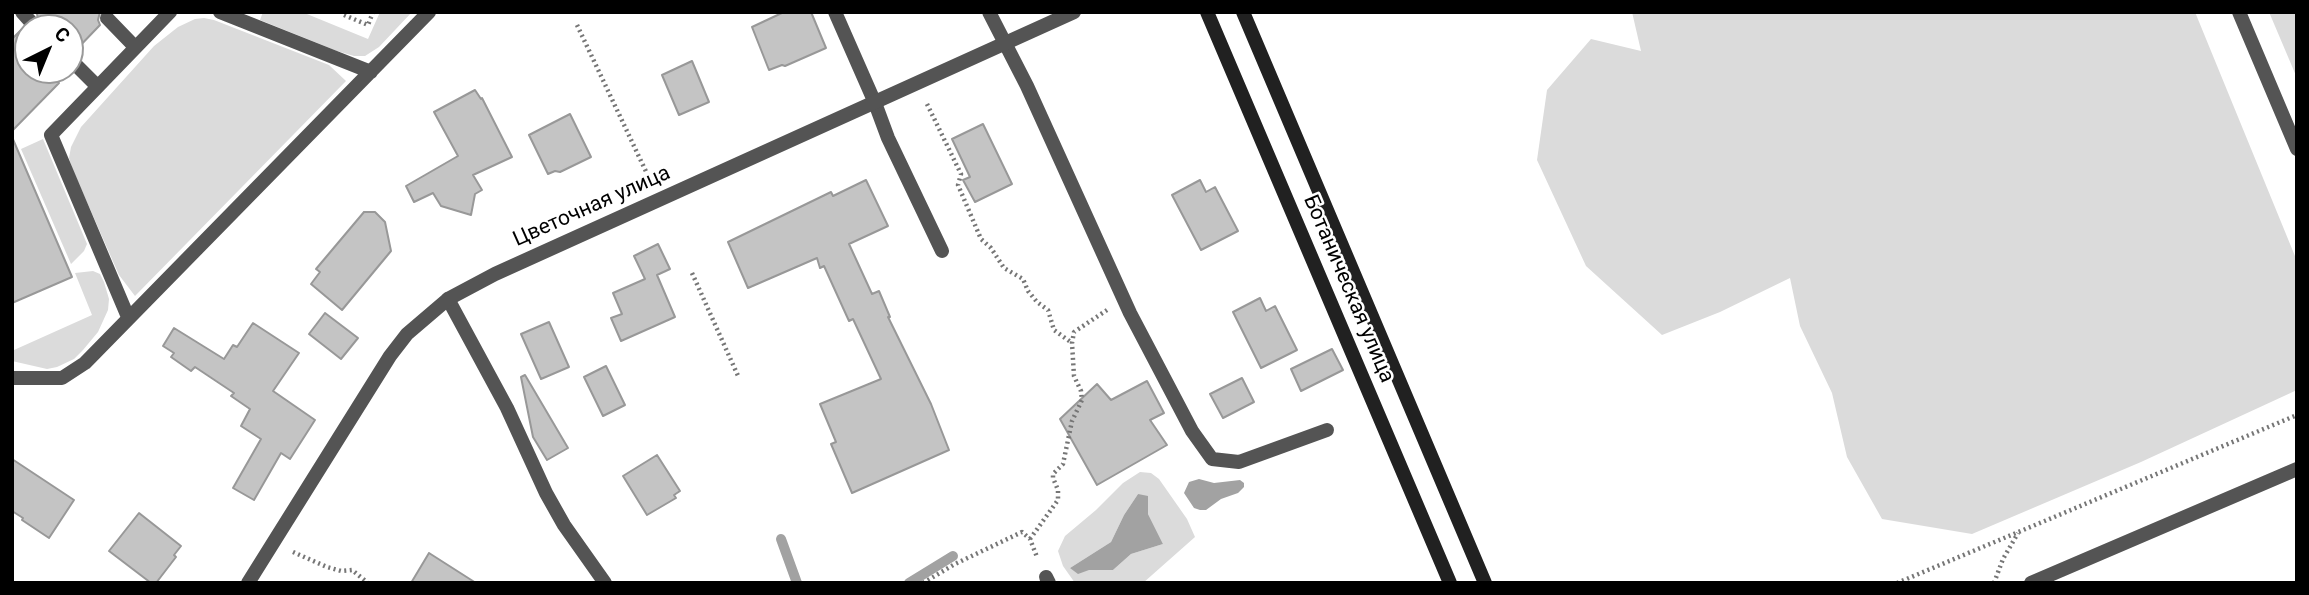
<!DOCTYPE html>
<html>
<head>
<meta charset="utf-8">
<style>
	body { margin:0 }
	#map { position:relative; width:2309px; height:595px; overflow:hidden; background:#fff; font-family:Roboto,sans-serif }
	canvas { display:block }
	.frame { position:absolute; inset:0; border:14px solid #000; pointer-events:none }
	.north { position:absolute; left:14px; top:14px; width:70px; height:70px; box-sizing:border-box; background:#fff; border:2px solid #999; border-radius:50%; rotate:43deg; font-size:19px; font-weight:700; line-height:28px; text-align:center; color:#000 }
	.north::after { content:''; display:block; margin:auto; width:24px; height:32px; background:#000; clip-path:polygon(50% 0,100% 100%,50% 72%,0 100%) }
</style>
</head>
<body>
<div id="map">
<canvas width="2309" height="595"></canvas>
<div class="frame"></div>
<div class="north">С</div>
</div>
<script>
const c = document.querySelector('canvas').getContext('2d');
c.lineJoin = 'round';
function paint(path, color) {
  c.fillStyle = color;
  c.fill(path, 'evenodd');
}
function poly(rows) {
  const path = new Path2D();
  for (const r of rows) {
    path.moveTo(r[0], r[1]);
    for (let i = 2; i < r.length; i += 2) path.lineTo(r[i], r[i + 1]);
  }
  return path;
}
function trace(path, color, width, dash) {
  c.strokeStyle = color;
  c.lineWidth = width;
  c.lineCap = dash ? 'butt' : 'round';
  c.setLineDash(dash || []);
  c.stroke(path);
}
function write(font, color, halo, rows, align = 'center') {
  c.font = font + ' Roboto,sans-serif';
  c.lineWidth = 5;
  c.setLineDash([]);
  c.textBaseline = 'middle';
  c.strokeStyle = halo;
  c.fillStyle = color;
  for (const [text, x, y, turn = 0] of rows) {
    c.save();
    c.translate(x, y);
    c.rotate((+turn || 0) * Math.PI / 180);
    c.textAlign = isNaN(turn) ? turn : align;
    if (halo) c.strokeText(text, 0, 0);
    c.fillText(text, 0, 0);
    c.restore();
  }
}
const green = poly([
	[263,12,302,12,368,39,380,12,412,12,379,47,365,56,354,56,337,51,260,20],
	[1632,12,2195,12,2297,261,2297,390,2141,462,1972,534,1882,519,1847,457,1832,393,1800,326,1790,278,1720,312,1662,335,1586,266,1537,160,1547,90,1591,39,1641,51],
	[2269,12,2297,12,2297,78],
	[204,18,214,20,329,65,346,81,135,296,119,275,72,168,69,158,71,147,81,127,154,46,178,27,195,19],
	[43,139,87,244,84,251,71,264,21,149],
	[93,271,100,274,104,282,109,299,108,310,98,332,83,350,74,359,57,367,47,369,12,361,12,347,14,350,92,315,75,273],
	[1140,472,1151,473,1159,479,1187,519,1195,537,1143,583,1075,583,1063,566,1058,551,1065,536,1096,510,1123,483],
	[1138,494,1163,544,1131,554,1113,570,1070,568,1111,542,1124,515]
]);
const water = poly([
	[1199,479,1214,483,1240,480,1244,483,1244,487,1238,493,1221,499,1206,510,1200,510,1194,508,1184,493,1189,482],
	[1138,494,1148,496,1148,514,1163,544,1131,554,1113,570,1089,570,1078,574,1070,568,1111,542,1124,515]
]);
const stream = poly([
	[781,539,797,583],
	[909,583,953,556]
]);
const building = poly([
	[39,12,100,12,98,20,100,25,75,51,70,50,70,28,36,28,39,23,37,14,39,12],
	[784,12,811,12,826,48,785,66,782,65,769,70,752,27,784,12],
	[23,28,28,30,28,70,56,70,50,76,59,83,12,131,12,39,23,28],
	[692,61,709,102,679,115,662,75,692,61],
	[475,90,481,99,482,98,512,157,473,175,482,190,475,194,471,215,441,206,433,193,414,202,406,186,458,156,434,112,475,90],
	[570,114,591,157,560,172,555,171,548,174,529,135,570,114],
	[983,124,1012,184,975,202,963,180,970,177,952,139,983,124],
	[12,137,72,277,12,303,12,137],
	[866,180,888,226,849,244,872,294,879,291,890,317,888,317,931,404,949,450,852,493,831,444,836,442,820,404,881,379,853,319,849,321,824,266,820,268,817,258,748,288,728,242,831,192,833,196,866,180],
	[1200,180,1206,192,1215,187,1238,231,1201,250,1172,195,1200,180],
	[364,212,375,212,385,222,391,251,342,310,311,284,320,272,316,269,364,212],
	[658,244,670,269,657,275,675,317,621,341,611,318,622,314,613,293,645,279,634,256,658,244],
	[1260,298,1266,311,1275,306,1297,350,1261,368,1233,312,1260,298],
	[325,313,358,338,341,359,309,334,325,313],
	[549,322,569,367,541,379,521,334,549,322],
	[253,323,299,353,273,391,315,420,290,459,281,453,254,500,233,488,261,439,241,426,250,409,231,396,234,393,195,367,191,371,171,357,174,353,163,346,174,328,224,359,233,345,237,347,253,323],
	[1332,349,1343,370,1301,391,1291,369,1332,349],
	[606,366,625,405,603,416,584,377,606,366],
	[525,375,568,448,547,460,533,437,521,377,525,375],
	[1242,378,1254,402,1223,418,1210,394,1242,378],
	[1147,381,1164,413,1150,420,1167,445,1097,485,1060,419,1097,384,1111,400,1147,381],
	[657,455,680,491,674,495,676,498,647,515,623,476,657,455],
	[12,459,74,500,49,538,22,520,23,518,12,511,12,459],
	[139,513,181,546,174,555,176,557,156,583,151,583,109,551,139,513],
	[429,553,476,583,411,583,429,553]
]);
const path = poly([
	[344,15,368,25,373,12],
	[577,25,650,180],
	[927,104,961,174,958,185,981,239,991,248,1004,268,1023,279,1028,291,1037,302,1048,310,1054,330,1072,343],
	[692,273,739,378],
	[1030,539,1058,500,1058,490,1053,478,1053,474,1063,464,1072,421,1082,400,1081,391,1074,376,1072,343,1074,332,1107,310],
	[293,552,327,567,341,571,352,570,368,583],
	[923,583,955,564,1022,532,1030,539,1037,557],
	[1897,583,2297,415],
	[1994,583,2003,559,2018,533]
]);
const lane = poly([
	[22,12,30,21],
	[220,12,371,72],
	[835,12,875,103,888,138,942,251],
	[989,12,1027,86,1130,313,1192,431,1212,459,1239,462,1327,430],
	[2239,12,2297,149],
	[107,18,135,47],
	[70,59,97,86],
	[448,299,507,408,546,493,564,525,605,583],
	[128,317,51,135,170,12],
	[12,378,62,378,85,363,429,12],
	[1046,577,1049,583]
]);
const street = poly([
	[248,583,390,356,407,334,448,299,495,274,1074,12],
	[2031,583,2297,469]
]);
const secondary = poly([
	[1207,12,1450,583],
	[1243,12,1485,583]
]);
const streetNames = [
	["Цветочная улица",592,207,-24],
	["Ботаническая улица",1348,289,67]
];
paint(green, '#dbdbdb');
paint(water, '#a2a2a2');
trace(stream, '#a2a2a2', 10);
paint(building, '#c4c4c4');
trace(building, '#989898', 2);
trace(path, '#767676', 4.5, [2, 3.5]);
trace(lane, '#545454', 14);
trace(street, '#545454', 14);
trace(secondary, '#212121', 14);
write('21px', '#000', '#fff', streetNames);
</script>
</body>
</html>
